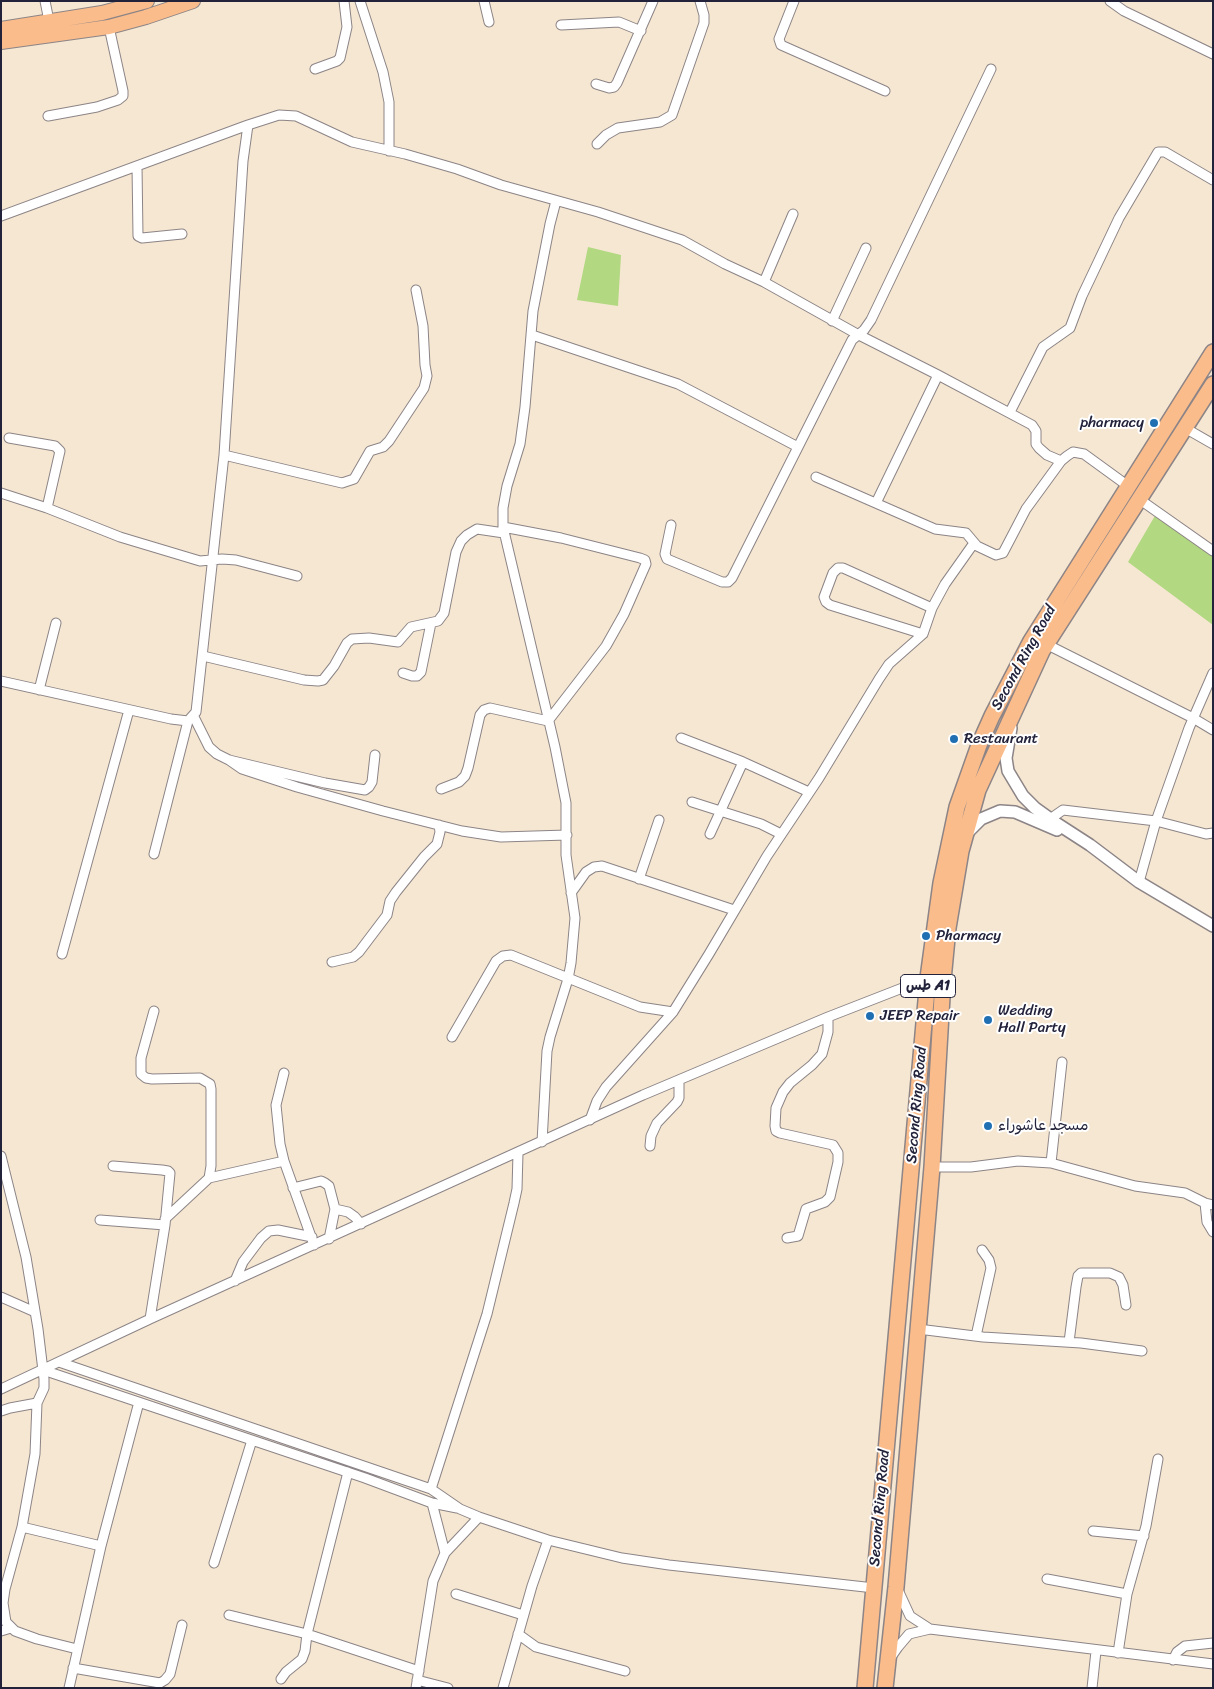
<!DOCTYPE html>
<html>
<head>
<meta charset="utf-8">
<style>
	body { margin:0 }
	#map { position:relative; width:1214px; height:1689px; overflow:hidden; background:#f6e7d2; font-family:Sriracha,sans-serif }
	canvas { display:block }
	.frame { position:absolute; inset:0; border:2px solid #22223b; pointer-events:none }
</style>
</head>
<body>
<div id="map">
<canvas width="1214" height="1689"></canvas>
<div class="frame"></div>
</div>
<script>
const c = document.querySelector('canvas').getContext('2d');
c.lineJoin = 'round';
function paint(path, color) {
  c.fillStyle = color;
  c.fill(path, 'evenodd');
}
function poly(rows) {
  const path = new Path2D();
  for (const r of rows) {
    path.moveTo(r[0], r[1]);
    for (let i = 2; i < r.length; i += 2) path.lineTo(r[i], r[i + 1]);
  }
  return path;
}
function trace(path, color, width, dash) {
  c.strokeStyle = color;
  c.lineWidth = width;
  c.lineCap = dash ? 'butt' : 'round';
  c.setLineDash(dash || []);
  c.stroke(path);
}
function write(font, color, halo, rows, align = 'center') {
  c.font = font + ' Sriracha,"Playpen Sans Arabic",sans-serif';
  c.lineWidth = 4;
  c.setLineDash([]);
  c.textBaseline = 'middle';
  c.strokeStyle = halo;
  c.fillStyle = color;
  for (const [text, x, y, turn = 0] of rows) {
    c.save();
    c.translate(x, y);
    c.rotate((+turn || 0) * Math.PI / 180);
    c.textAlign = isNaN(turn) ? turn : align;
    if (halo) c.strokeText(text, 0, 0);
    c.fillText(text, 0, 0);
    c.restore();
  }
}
const green = poly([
	[588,247,621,255,618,306,577,300],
	[1156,514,1213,555,1213,625,1128,562]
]);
const minor = poly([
	[45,1,50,26],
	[360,1,383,72,389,102,389,151],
	[484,1,489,22],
	[794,1,779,39,781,45,885,91],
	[1110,1,1124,11,1213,54],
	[561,25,619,22,641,31],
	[315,69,337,61,340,58,347,27,344,1],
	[596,84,609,88,614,87,617,83,653,1],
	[48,116,97,107,118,100,123,96,123,91,109,27],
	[597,144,606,135,618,128,660,122,672,115,704,23,704,15,700,1],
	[137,166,138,236,142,238,182,234],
	[1,216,248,125,279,115,296,116,352,142,405,154,457,169,501,185,598,212,682,240,725,264,764,282,857,334,938,375,1032,425,1036,431,1036,444,1039,448,1047,455,1061,461],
	[764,282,793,214],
	[832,321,866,248],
	[532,335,678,384,798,447],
	[1010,412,1043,347,1070,328,1082,296,1119,218,1158,152,1165,152,1213,180],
	[1185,428,1213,444],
	[9,438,55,446,60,451,47,508],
	[224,455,342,483,354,479,370,451,383,447,389,441,424,388,427,376,425,365,423,326,416,290],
	[816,477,935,529,966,533,977,546,996,555,1003,553,1026,509,1061,461,1067,456,1073,452,1084,454,1128,486],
	[1,493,47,508,120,537,200,561,222,559,236,560,297,576],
	[1139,499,1213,551],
	[876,503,938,375],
	[671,525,665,554,667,559,722,582,728,582,732,578,852,340,864,330,871,320,991,69],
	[923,634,830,605,826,602,824,597,833,573,838,568,843,568,932,608],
	[1046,644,1193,718,1213,730],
	[203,656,304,680,318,681,323,680,334,666,347,643,352,639,369,638,398,642,411,627,438,621,444,613,456,552,461,541,467,535,477,529,504,533],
	[403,673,412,676,417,676,421,672,431,623],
	[1,681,171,719,188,721,196,712,224,455,243,161,248,125],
	[39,690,56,623],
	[194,717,209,747,217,754,229,760,325,783,365,790,369,787,372,782,375,755],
	[681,738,743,762,809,792],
	[229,760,242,769,297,787,383,811,462,831,501,837,567,835],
	[441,789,459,782,465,776,468,768,480,715,484,710,490,708,548,721,606,646,624,614,646,564,645,560,640,558,561,538,503,527],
	[692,802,761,824,781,834],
	[1050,819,1063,810,1156,821,1206,834,1213,833],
	[710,834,743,762],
	[154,854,188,721],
	[639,879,659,820],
	[1139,882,1156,821,1189,728,1213,673],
	[571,893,586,872,594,867,602,866,734,910],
	[62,954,129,710],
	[332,962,353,957,359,952,387,915,390,901,396,892,424,857,437,844,440,832,439,825],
	[154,1011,141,1058,141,1074,146,1078,152,1079,200,1078,210,1084,211,1089,211,1166,209,1178,165,1219],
	[452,1037,496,961,503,956,511,955,640,1007,673,1012],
	[284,1073,276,1105,280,1144,284,1161,314,1245],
	[590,1120,597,1101,606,1087,673,1012,709,954,767,856,819,778,879,679,889,664,923,634,932,608,945,584,974,543],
	[542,1142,547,1051,550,1037,568,979,571,963,575,918,566,855,566,803,555,747,503,527,503,508,507,486,520,444,525,407,533,311,550,224,556,201],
	[650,1146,651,1136,657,1123,677,1102,679,1098,679,1081],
	[1,1156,26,1257,38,1329,44,1379,44,1388,37,1403,35,1454,22,1527,101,1546],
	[1051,1163,1062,1062],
	[932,1167,971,1167,1018,1161,1051,1163,1135,1186,1185,1193,1205,1203,1213,1205],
	[209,1178,284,1161],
	[293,1188,321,1181,325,1183,329,1186,335,1209,329,1239],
	[1205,1203,1207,1222,1213,1232],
	[335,1209,348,1212,355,1217,361,1224],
	[100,1220,165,1225],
	[787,1238,798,1236,806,1209,825,1202,830,1197,838,1162,838,1153,833,1145,780,1133,776,1131,775,1126,776,1108,783,1092,790,1083,812,1065,822,1054,828,1032,828,1017],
	[235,1281,243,1262,261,1238,269,1231,278,1230,312,1237],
	[1,1297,35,1312],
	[150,1319,643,1095,828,1017,928,978],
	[918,1329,983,1337,1081,1343,1142,1351],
	[976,1336,991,1268,989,1260,982,1250],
	[1069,1342,1076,1287,1078,1276,1081,1273,1110,1273,1119,1277,1123,1285,1126,1305],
	[59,1362,431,1489,460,1509,479,1517,548,1540,622,1558,669,1565,874,1588],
	[43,1370,365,1478,432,1503,457,1508],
	[1,1389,150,1319,165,1225,170,1173,168,1171,162,1170,113,1166],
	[1,1411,10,1408,37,1403],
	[431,1489,487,1314,514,1203,517,1189,518,1153],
	[432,1503,445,1553],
	[22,1527,5,1589,3,1603,6,1622,15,1631,37,1639,77,1649],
	[1093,1531,1144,1536],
	[214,1563,252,1440],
	[1047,1579,1127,1594,1118,1653],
	[898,1590,910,1616,930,1629,1213,1664],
	[456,1594,523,1615],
	[1127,1594,1146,1526,1158,1459],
	[229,1615,307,1634,348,1472],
	[1,1631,11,1628],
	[518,1634,536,1647,625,1671],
	[891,1657,898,1647,909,1634,930,1629],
	[1173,1660,1177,1652,1185,1646,1213,1643],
	[73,1668,160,1683,165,1680,170,1674,182,1625],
	[281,1679,286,1672,302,1659,305,1651,307,1634,419,1671],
	[417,1680,448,1688],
	[69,1688,101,1546,139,1402],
	[416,1688,433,1581,445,1553,479,1517],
	[503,1688,532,1586,548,1540],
	[1092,1688,1096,1651]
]);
const tertiary = poly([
	[1011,728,1006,758,1008,771,1023,796,1035,808,1056,823,1090,845,1139,882,1213,926],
	[967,833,981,819,1000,811,1015,812,1057,830]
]);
const primary = poly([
	[1,29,102,13,147,1],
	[1,42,109,27,146,17,193,1]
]);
const trunk = poly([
	[865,1688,928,978,941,883,957,807,979,745,992,716,1031,641,1213,352],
	[885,1688,896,1587,932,1167,943,980,948,928,961,851,978,790,1042,651,1213,384]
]);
const markers = [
	[1154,423,5,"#1f6fb2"],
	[954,739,5,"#1f6fb2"],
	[926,936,5,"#1f6fb2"],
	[870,1016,5,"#1f6fb2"],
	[988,1020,5,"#1f6fb2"],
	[988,1126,5,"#1f6fb2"]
];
const shields = [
	[928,986,55]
];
const shieldNames = [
	["طس A1",928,986]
];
const poiNames = [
	["pharmacy",1144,423,"right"],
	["Restaurant",964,739],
	["Pharmacy",936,936],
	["Wedding",998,1011],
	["Hall Party",998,1028],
	["JEEP Repair",880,1016],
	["مسجد عاشوراء",998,1126]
];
const streetNames = [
	["Second Ring Road",1024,658,-61],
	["Second Ring Road",917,1105,-85],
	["Second Ring Road",880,1508,-85]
];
paint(green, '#b2d881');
trace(minor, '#8c8486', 11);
trace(tertiary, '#8c8486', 14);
trace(primary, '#8c8486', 16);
trace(trunk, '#8c8486', 18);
trace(minor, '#fff', 9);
trace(tertiary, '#fff', 11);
trace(primary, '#fabc8b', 14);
trace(trunk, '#fabc8b', 15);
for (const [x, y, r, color] of markers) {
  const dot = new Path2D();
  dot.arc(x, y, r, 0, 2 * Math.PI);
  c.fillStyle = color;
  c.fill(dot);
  trace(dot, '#fff', 2);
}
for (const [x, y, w] of shields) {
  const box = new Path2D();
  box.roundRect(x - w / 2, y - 11.5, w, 23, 4);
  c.fillStyle = '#fff';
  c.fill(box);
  trace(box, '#22223b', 1);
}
write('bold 14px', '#22223b', null, shieldNames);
write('15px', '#22223b', '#fff', poiNames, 'left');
write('15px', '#22223b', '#fff', streetNames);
</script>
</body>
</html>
